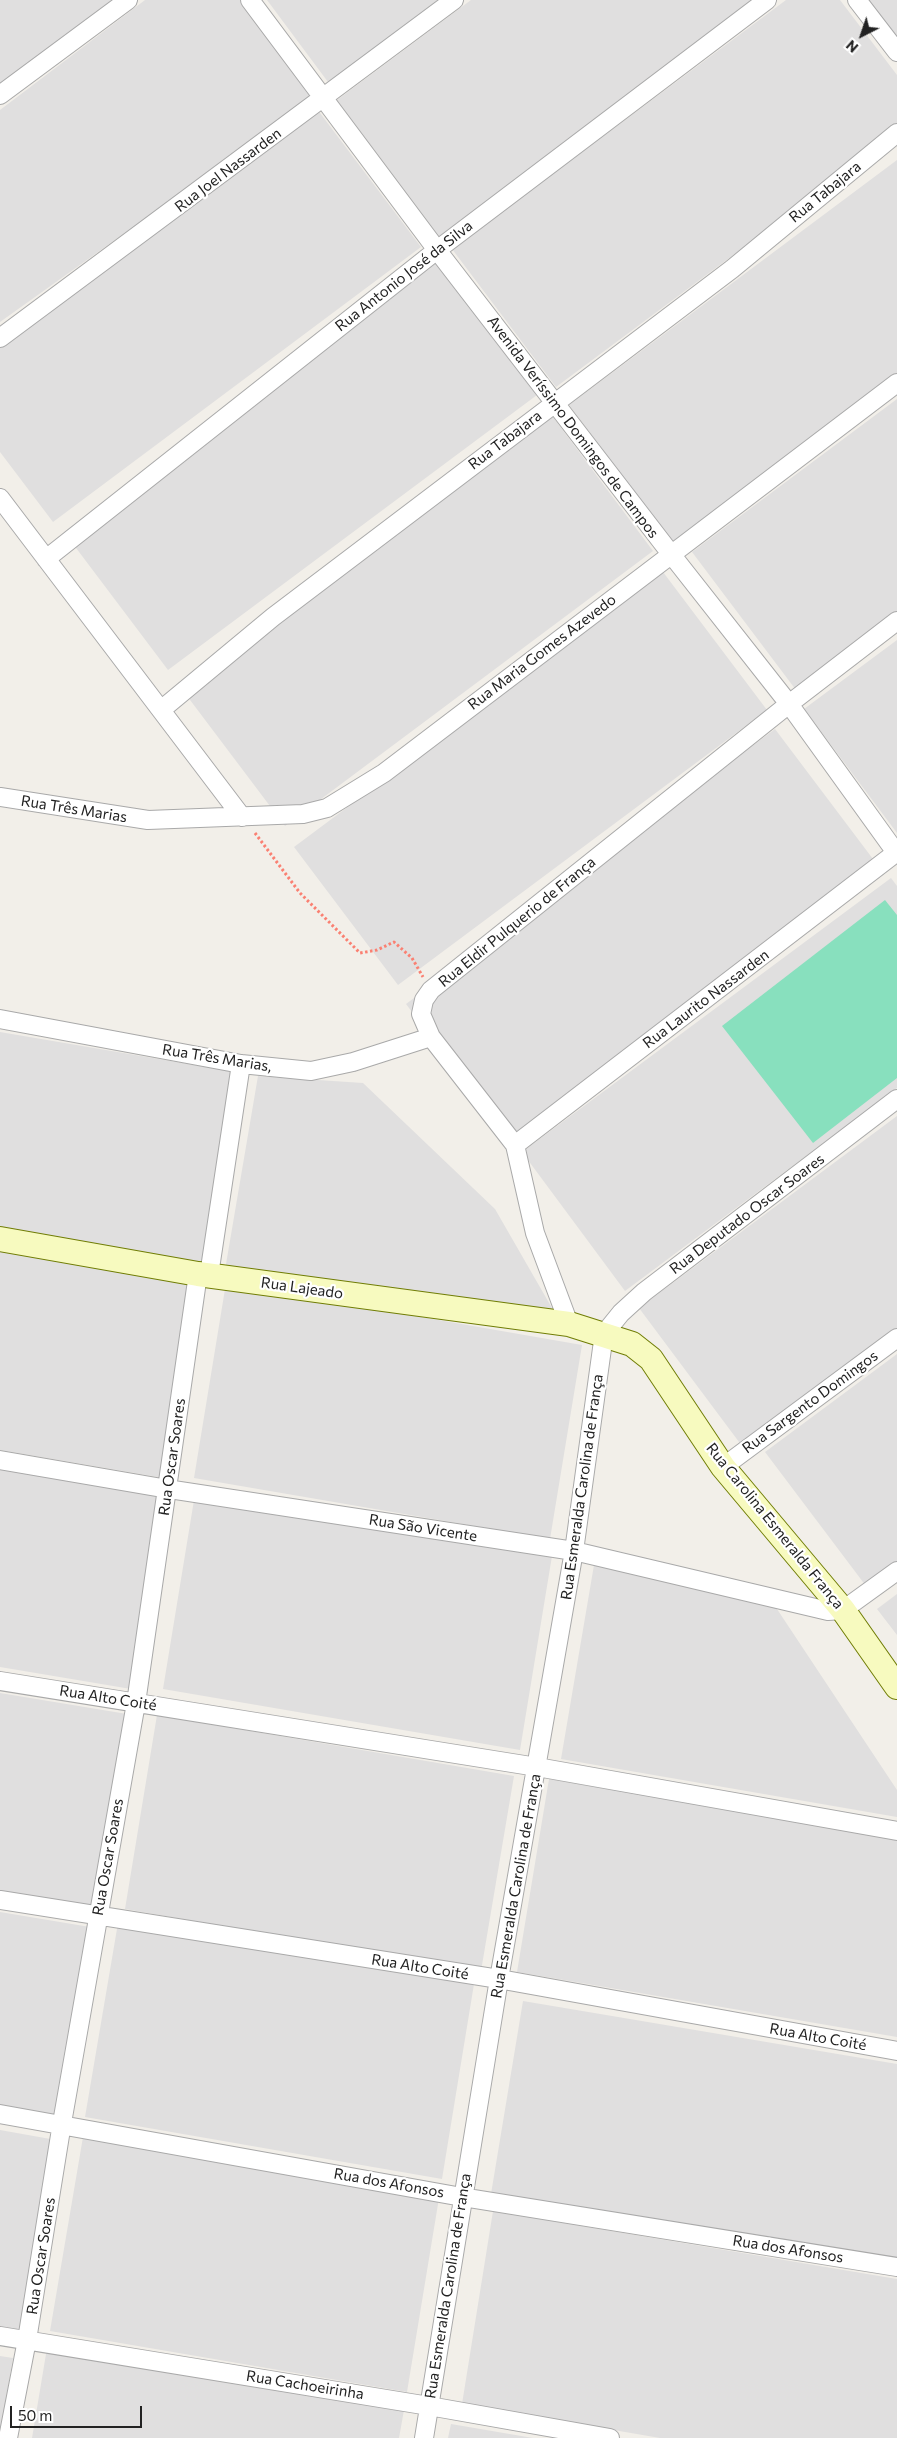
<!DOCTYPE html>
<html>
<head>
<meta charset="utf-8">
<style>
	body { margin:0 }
	#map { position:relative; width:897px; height:2438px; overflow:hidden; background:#f2efe9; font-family:Commissioner,sans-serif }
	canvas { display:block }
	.north { position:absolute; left:837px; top:10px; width:50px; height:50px; -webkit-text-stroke:4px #fff; paint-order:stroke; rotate:221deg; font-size:14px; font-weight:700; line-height:20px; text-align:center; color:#222 }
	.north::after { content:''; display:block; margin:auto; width:18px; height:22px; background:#222; clip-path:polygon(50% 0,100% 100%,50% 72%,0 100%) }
	.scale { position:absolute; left:10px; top:2406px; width:132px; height:22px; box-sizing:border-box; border:2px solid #222; border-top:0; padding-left:6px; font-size:15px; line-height:18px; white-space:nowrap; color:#222; -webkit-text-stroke:4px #fff; paint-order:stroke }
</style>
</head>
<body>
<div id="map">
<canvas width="897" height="2438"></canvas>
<div class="north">N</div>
<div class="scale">50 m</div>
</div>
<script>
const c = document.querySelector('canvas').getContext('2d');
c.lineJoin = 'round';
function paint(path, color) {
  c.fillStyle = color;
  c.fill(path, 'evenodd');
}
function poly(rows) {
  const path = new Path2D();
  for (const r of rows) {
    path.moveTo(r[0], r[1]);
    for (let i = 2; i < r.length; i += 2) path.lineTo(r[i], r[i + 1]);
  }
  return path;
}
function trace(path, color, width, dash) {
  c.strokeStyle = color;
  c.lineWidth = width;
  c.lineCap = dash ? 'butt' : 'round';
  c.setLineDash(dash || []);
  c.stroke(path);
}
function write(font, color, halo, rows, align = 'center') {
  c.font = font + ' Commissioner,sans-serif';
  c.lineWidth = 4.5;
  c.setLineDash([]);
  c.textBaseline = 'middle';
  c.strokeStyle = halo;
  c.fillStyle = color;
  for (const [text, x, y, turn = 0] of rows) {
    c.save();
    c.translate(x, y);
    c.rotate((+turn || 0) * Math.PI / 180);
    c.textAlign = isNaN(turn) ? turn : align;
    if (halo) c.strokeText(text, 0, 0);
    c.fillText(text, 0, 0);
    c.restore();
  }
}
const residential = poly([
	[0,0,119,0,0,87],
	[145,0,244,0,318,95,0,322,0,110],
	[267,0,438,0,328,82],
	[471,0,760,0,441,239,337,100],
	[786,0,840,0,897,75,897,133,556,387,452,249],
	[860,0,897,0,897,49],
	[317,109,421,247,53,522,0,452,0,345],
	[897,160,897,376,673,543,569,405],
	[433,257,537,395,168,670,64,532],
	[897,399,897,615,796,690,692,552],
	[550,413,653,551,285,826,181,688],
	[663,572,767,710,398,985,294,847],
	[897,640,897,833,804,709],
	[775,729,879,867,510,1142,406,1004],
	[891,878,897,886,897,1088,625,1291,522,1152],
	[0,1032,241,1073,208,1268,0,1232],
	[258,1076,363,1083,495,1209,556,1315,225,1270],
	[897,1116,897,1331,742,1446,639,1308],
	[0,1250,197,1284,164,1478,0,1450],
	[226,1283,582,1345,550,1539,194,1478],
	[897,1354,897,1569,869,1590,765,1452],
	[0,1467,164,1495,131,1689,0,1667],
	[195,1494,552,1556,520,1750,163,1689],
	[594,1565,775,1606,897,1790,897,1817,561,1759],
	[897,1594,897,1635,877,1609],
	[0,1693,127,1714,94,1908,0,1892],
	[157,1715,514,1776,481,1971,125,1909],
	[549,1779,897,1838,897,2037,517,1972],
	[0,1912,90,1927,58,2121,0,2111],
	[118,1923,474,1984,442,2179,85,2117],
	[523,2001,897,2064,897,2263,491,2194],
	[0,2130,56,2140,24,2334,0,2330],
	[83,2137,439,2198,407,2392,50,2331],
	[493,2211,897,2279,897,2438,660,2438,462,2404],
	[47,2348,404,2410,399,2438,32,2438],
	[0,2356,13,2358,0,2434],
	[451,2424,533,2438,448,2438]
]);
const pitch = poly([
	[885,900,897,915,897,1078,813,1143,722,1026]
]);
const path = poly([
	[255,833,300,893,360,953,377,950,394,942,412,958,423,977]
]);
const street = poly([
	[250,0,437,250,671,554,789,704,897,854],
	[857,0,897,52],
	[0,95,128,0],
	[0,338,454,0],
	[0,498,242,817],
	[46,559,437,250,767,0],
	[161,710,273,617,732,269,897,133],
	[0,797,148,820,303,814,327,808,384,773,897,383],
	[0,1019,241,1064,311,1071,353,1062,431,1037],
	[515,1145,897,852],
	[209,1275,241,1064],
	[569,1324,535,1233,515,1145,431,1037,421,1014,424,1000,431,990,789,704,897,621],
	[0,1460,168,1489,574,1551,828,1611,843,1610,897,1571],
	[723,1467,897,1338],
	[0,1681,537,1767,897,1831],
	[0,1900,499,1979,897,2051],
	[0,2114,462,2197,897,2267],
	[0,2336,429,2406,610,2438],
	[8,2438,27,2340,62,2123,136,1703,198,1274],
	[424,2438,499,1979,574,1551,604,1334,621,1313,644,1292,897,1099]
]);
const secondary = poly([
	[0,1239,198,1274,569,1324,632,1344,651,1359,723,1467,843,1610,897,1687]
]);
const streetNames = [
	["Rua Joel Nassarden",228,170,-37],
	["Rua Tabajara",825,192,-39],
	["Rua Antonio José da Silva",404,276,-38],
	["Avenida Veríssimo Domingos de Campos",573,427,53],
	["Rua Tabajara",505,440,-37],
	["Rua Maria Gomes Azevedo",542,652,-37],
	["Rua Três Marias",74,809,9],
	["Rua Eldir Pulquerio de França",517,922,-39],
	["Rua Laurito Nassarden",706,999,-37],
	["Rua Três Marias,",217,1058,9],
	["Rua Deputado Oscar Soares",747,1214,-37],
	["Rua Lajeado",302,1288,8],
	["Rua Sargento Domingos",810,1402,-36],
	["Rua Oscar Soares",172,1457,-82],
	["Rua Esmeralda Carolina de França",582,1487,-82],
	["Rua Carolina Esmeralda França",775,1526,51],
	["Rua São Vicente",423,1528,9],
	["Rua Alto Coité",108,1698,9],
	["Rua Oscar Soares",108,1857,-80],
	["Rua Esmeralda Carolina de França",516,1886,-80],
	["Rua Alto Coité",420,1967,9],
	["Rua Alto Coité",818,2037,10],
	["Rua dos Afonsos",389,2183,10],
	["Rua dos Afonsos",788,2249,9],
	["Rua Oscar Soares",41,2256,-81],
	["Rua Esmeralda Carolina de França",448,2286,-81],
	["Rua Cachoeirinha",305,2385,9]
];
paint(residential, '#e0dfdf');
paint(pitch, '#88e0be');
trace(street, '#a9a9a9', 20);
trace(secondary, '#707d05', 26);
trace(path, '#fa8072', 3, [2.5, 2.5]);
trace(street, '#fff', 18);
trace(secondary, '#f7fabf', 24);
write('15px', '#222', '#fff', streetNames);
</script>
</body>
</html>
